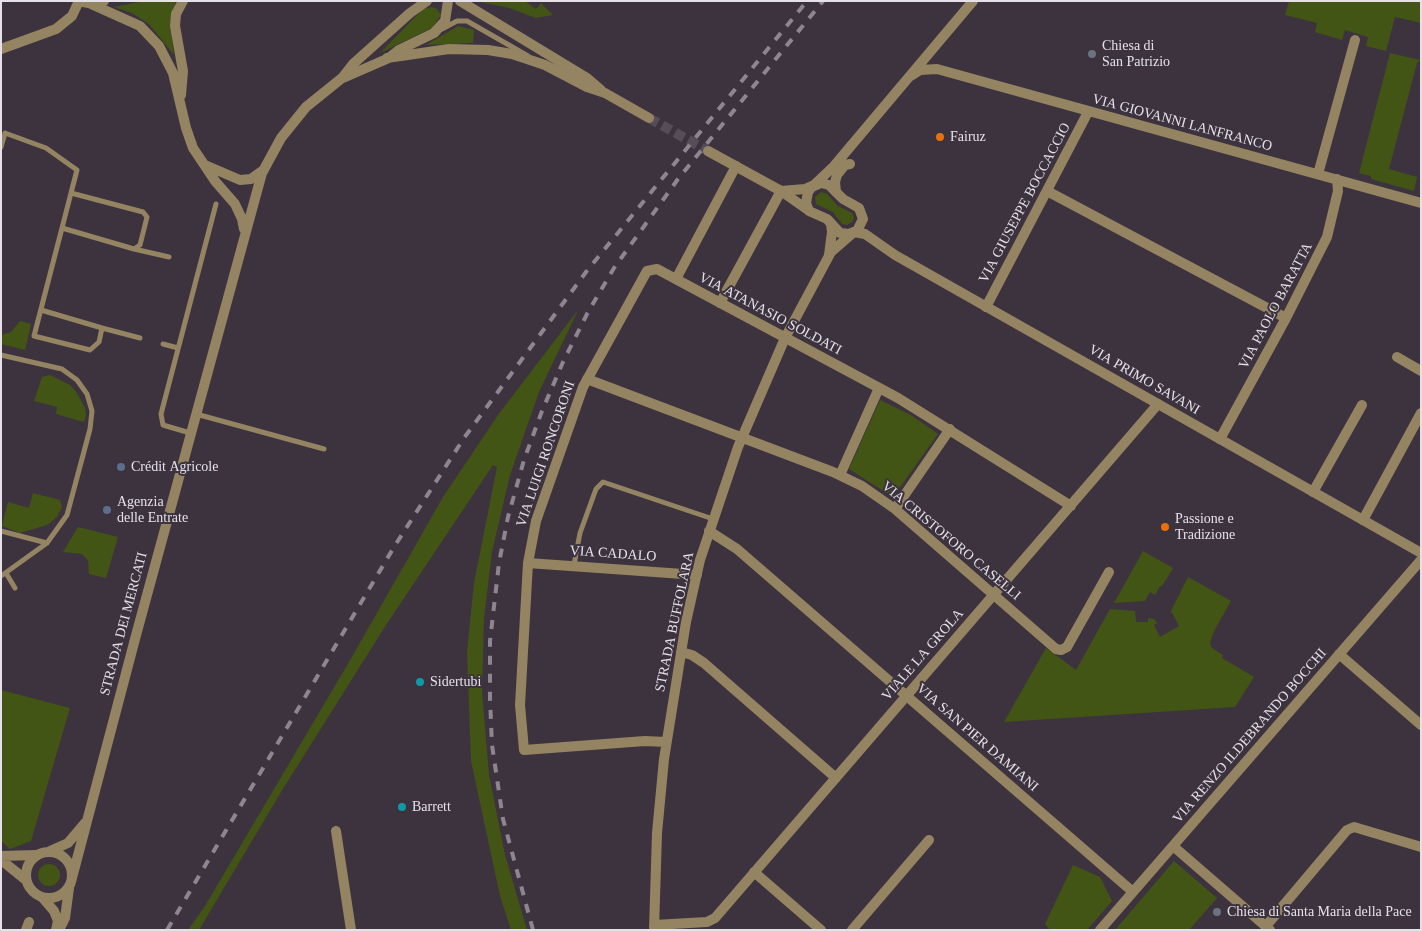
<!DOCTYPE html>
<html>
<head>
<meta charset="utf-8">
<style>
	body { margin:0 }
	#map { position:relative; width:1422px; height:931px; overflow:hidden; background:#3c333f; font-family:"Times New Roman",serif }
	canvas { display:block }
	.frame { position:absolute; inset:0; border:2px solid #e6e1e8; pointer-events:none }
</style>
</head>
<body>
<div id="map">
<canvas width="1422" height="931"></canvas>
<div class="frame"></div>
</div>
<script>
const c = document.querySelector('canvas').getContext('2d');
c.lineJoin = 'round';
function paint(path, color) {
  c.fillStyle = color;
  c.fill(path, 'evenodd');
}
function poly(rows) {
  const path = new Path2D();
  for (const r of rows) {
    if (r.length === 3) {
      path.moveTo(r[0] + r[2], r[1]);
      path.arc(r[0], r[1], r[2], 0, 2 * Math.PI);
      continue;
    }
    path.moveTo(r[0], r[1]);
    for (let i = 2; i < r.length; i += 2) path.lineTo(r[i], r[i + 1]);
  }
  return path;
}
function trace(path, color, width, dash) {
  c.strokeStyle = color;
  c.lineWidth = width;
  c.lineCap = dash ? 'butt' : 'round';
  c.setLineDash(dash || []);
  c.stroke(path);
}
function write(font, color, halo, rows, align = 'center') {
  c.font = font + ' "Times New Roman",serif';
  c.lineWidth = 4;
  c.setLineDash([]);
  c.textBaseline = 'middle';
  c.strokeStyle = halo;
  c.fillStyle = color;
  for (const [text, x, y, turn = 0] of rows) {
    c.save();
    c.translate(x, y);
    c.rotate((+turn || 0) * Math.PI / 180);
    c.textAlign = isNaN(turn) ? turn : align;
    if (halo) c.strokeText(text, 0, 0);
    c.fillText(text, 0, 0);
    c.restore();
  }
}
const green = poly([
	[144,1,176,1,170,25,174,55,149,24,132,13,114,7],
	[476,1,525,1,536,9,541,3,553,15,536,18,509,8],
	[1289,1,1421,1,1421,23,1395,17,1386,51,1366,46,1368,37,1345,30,1342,40,1315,32,1317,23,1285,15],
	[432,7,437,9,441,15,432,28,380,53,423,9],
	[458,26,474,30,473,43,426,45],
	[1390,53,1420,60,1417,63,1389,169,1417,177,1414,191,1371,179,1371,176,1359,173],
	[821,192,827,194,838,206,852,213,854,218,852,222,847,225,842,224,833,212,816,204,815,197],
	[578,310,539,392,510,475,492,552,484,618,482,692,489,775,505,855,527,930,511,930,500,896,471,761,467,651,474,583,497,467,493,465,386,625,281,792,199,930,188,930,205,906,349,662,443,497,498,415],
	[20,321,31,324,25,350,1,344,1,335,11,332],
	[50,375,70,385,77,393,85,408,86,415,84,422,56,414,57,407,34,401,42,377],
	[880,400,911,415,938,434,893,497,849,469],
	[33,493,60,500,62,507,57,517,47,525,20,533,2,526,8,502,29,508],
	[78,527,118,537,106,578,89,574,88,560,82,554,63,552],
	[1143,551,1173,568,1162,586,1160,586,1155,595,1150,592,1145,601,1114,603],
	[1188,577,1231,601,1214,631,1210,643,1212,648,1223,655,1222,658,1254,677,1235,707,1004,722,1046,648,1076,670,1110,609,1135,611,1136,622,1148,622,1148,618,1154,619,1157,623,1154,625,1160,637,1179,626,1171,611],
	[1,690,70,708,31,841,10,849,1,841],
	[1174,861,1217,898,1189,930,1115,930],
	[49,875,11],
	[1073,865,1100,877,1112,901,1087,930,1050,930,1045,924]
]);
const tertiaryTunnel = poly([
	[649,118,708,151]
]);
const service = poly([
	[442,29,457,21,467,21,528,56],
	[1,147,5,133,46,148,77,170,71,193,143,212,147,217,140,245,134,249,62,228,34,336,90,350,99,342,102,328,140,338],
	[62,228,71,193],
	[134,249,169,257],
	[41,310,102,328],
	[163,344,178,348],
	[1,355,62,369,77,380,87,394,92,411,90,429,67,515,47,543,1,576],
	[196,414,324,449],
	[190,433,163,425,161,414,216,204],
	[1,531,47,543],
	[574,565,580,533,596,489,603,482,713,519],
	[6,573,15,588]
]);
const minor = poly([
	[1,49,56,29,72,16,79,1],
	[909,77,920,70,937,69,1421,203],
	[1318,174,1355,40],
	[814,185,834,166,973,1],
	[1047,191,1286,318],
	[836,192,835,182,837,175,845,165,850,164],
	[829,255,832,232,831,224],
	[676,279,736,166],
	[720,303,781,191],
	[986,307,1088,112],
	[1397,357,1421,371],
	[587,379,833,472,862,486,895,509,1056,649,1061,650,1067,647,1109,572],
	[1220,439,1286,318,1327,237,1338,191,1337,179],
	[840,475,879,388],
	[1313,492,1362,405],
	[895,509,950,429],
	[1363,520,1421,413],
	[709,531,737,549,1133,892],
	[528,563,697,575],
	[681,652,692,655,704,663,836,778],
	[1339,654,1421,725],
	[666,742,645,741,524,750,520,705,528,563,536,521,583,387,647,271,657,269,898,398,1071,506],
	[336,831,351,930],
	[1173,846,1270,930],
	[1,856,37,855],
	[1,860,26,880],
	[754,872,821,930],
	[654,925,707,922,715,918,1158,404],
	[1266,926,1347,830,1354,827,1421,847],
	[26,930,29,922],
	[654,930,657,833,664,759,686,622,700,560,738,447,785,338,831,252,854,232],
	[852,930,929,840],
	[1100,930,1421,560]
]);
const tertiary = poly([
	[78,1,94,4,104,1],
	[460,1,587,78,601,90],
	[91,4,140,26,159,46,173,73,186,128,193,148,215,181,235,204,242,219,244,229],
	[387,58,449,49,488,50,512,54,545,65,587,87,605,93,649,118],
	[343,78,389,58,399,50,434,33,445,21,448,1],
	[181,95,183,71,175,26,176,14,183,1],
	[708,151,781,191,808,210],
	[205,165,240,180,251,179,262,171],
	[821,183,829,185,843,199,859,208,863,219,857,231,849,234,840,233,827,219,809,211,806,203,808,192,812,187,821,183],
	[781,191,805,189,814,185],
	[854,232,865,234,895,255,1421,553],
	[50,851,68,843,85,823],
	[49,875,23],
	[72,878,135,639,262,173,281,138,306,107,342,78,353,64,410,13,427,1],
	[42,897,54,911,58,921,56,930],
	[59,930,65,918,69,888]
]);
const rail = poly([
	[167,930,394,547,464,438,586,272,807,1],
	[533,930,503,819,492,745,490,698,490,641,499,563,508,517,524,460,542,411,563,362,588,312,614,268,678,179,823,1]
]);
const markers = [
	[1092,54,5,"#6b7280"],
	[940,137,5,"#e8710a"],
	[121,467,5,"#5c6f8a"],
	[107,510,5,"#5c6f8a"],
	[1165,527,5,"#e8710a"],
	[420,682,5,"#0f9aa8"],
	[402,807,5,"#0f9aa8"],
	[1217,912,5,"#6b7280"]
];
const poiNames = [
	["Chiesa di",1102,46],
	["San Patrizio",1102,62],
	["Fairuz",950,137],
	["Crédit Agricole",131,467],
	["Agenzia",117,502],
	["delle Entrate",117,518],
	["Passione e",1175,519],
	["Tradizione",1175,535],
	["Sidertubi",430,682],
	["Barrett",412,807],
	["Chiesa di Santa Maria della Pace",1227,912]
];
const streetNames = [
	["VIA GIOVANNI LANFRANCO",1182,123,15],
	["VIA GIUSEPPE BOCCACCIO",1025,203,-62],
	["VIA PAOLO BARATTA",1276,306,-62],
	["VIA ATANASIO SOLDATI",770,314,28],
	["VIA PRIMO SAVANI",1144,380,30],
	["VIA LUIGI RONCORONI",546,454,-71],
	["VIA CRISTOFORO CASELLI",951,541,40],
	["VIA CADALO",613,554,4],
	["STRADA BUFFOLARA",675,622,-78],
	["STRADA DEI MERCATI",124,624,-75],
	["VIALE LA GROLA",923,655,-49],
	["VIA RENZO ILDEBRANDO BOCCHI",1250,736,-49],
	["VIA SAN PIER DAMIANI",977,738,41]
];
paint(green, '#435514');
trace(tertiaryTunnel, '#564d58', 10, [10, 5]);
trace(service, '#958462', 5);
trace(minor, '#958462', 10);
trace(tertiary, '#958462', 10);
trace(rail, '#8d8690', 4, [9, 9]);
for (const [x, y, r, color] of markers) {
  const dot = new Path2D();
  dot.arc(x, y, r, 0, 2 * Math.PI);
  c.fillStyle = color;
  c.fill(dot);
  trace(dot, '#3c333f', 2);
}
write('14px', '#e6e1e8', '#3c333f', poiNames, 'left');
write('14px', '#e6e1e8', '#3c333f', streetNames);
</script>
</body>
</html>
